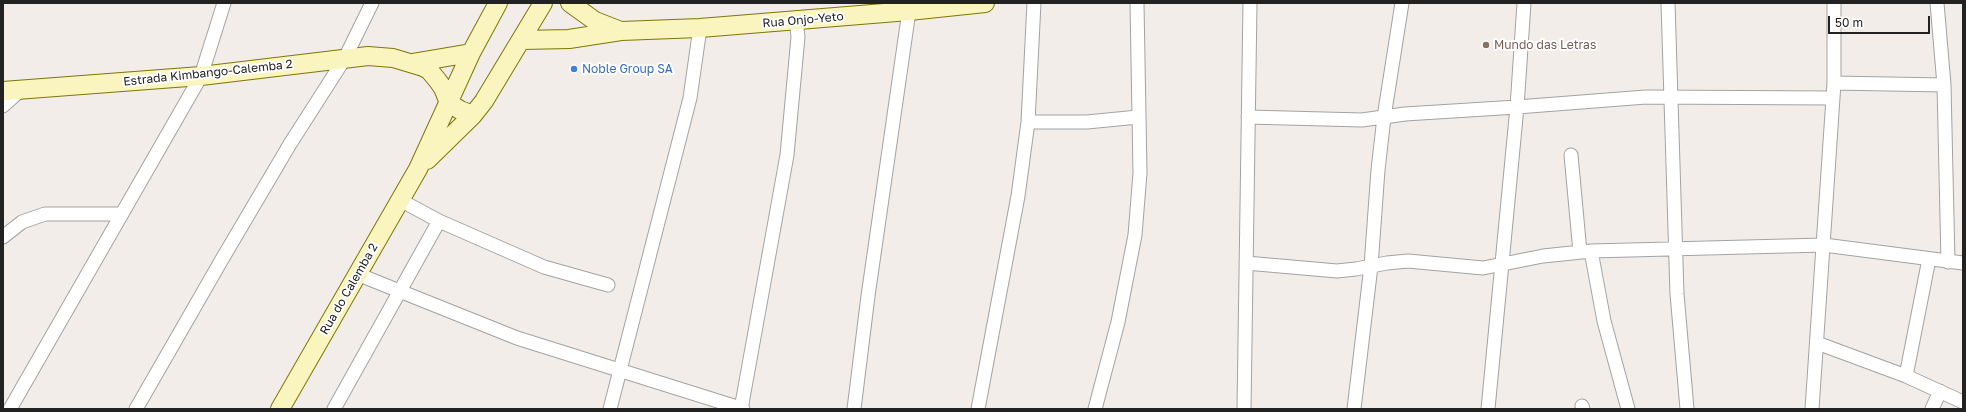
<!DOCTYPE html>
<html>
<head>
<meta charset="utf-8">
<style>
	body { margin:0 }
	#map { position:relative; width:1966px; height:412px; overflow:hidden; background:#f2ede9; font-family:"Golos Text",sans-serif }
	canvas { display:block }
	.frame { position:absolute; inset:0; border:4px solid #222; pointer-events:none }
	.scale { position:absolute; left:1828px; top:16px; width:102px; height:18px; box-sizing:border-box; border:2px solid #222; border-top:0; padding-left:5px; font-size:12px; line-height:14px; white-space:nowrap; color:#222; -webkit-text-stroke:3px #fff; paint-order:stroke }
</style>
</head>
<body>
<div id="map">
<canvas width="1966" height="412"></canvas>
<div class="frame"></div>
<div class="scale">50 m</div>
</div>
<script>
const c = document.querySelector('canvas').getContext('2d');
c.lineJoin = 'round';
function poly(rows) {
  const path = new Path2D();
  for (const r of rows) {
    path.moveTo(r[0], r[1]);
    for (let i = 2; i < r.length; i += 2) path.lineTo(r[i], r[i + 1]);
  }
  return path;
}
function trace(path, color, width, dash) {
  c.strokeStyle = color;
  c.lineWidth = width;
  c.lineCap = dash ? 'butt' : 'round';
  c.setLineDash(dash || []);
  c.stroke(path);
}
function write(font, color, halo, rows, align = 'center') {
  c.font = font + ' "Golos Text",sans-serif';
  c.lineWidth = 4;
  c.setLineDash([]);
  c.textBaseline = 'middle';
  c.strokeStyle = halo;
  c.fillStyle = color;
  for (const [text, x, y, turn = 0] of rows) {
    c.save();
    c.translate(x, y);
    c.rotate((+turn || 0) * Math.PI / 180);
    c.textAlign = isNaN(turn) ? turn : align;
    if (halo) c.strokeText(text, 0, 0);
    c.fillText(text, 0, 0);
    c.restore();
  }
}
const minor = poly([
	[1668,3,1677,294,1687,409],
	[1937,3,1944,85,1948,262],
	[1834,83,1944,85],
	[3,106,22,89],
	[1248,117,1362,120,1405,114,1517,107,1646,97,1832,98],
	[1028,122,1087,122,1138,117],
	[1571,155,1580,252],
	[400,200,439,221,544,267,608,285],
	[3,237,22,222,45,214,122,214],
	[1591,251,1604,321,1628,409],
	[1246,263,1337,271,1356,269,1387,263,1408,261,1483,268,1543,256,1591,251,1824,245,1963,263],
	[357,274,517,338,743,409],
	[1817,343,1906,376,1963,402],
	[1906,376,1929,259],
	[1582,406,1583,409],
	[10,409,201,76,224,3],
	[136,409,221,261,290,144,345,58,372,3],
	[334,409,439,221],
	[610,409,690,98,700,28],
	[741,409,787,155,798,37,796,20],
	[854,409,868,296,909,11],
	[978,409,1018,196,1028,122,1034,3],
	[1095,409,1118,322,1135,235,1140,173,1137,3],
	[1244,409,1250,3],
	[1354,409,1371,266,1378,170,1384,117,1402,3],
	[1488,409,1517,107,1524,3],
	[1812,409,1834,83,1834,3],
	[1932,409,1940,391]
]);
const secondary = poly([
	[570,3,595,21,618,30],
	[522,40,569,39,621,31,700,28,909,11,985,3],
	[412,63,471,53],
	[3,91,201,76,368,56,393,58,423,67,429,70,438,81,443,88,449,103,460,110,473,115],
	[427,160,473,115,484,101,543,3],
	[280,409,418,169,471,53,498,3]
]);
const markers = [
	[1486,45,4,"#8d6e63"],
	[574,69,4,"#3f7fe0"]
];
const streetNames = [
	["Rua Onjo-Yeto",803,20,-5],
	["Estrada Kimbango-Calemba 2",208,73,-6],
	["Rua do Calemba 2",349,289,-60]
];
const educationNames = [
	["Mundo das Letras",1494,45]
];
const shopNames = [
	["Noble Group SA",582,69]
];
trace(minor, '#a3a3a3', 15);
trace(secondary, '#7e7704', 20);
trace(minor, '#fff', 13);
trace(secondary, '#faf4be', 18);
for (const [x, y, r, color] of markers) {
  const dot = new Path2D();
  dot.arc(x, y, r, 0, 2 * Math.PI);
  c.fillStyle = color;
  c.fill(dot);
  trace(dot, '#fff', 1.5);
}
write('12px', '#222', '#fff', streetNames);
write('12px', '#785e54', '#fff', educationNames, 'left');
write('12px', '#366cbe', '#fff', shopNames, 'left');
</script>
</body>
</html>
